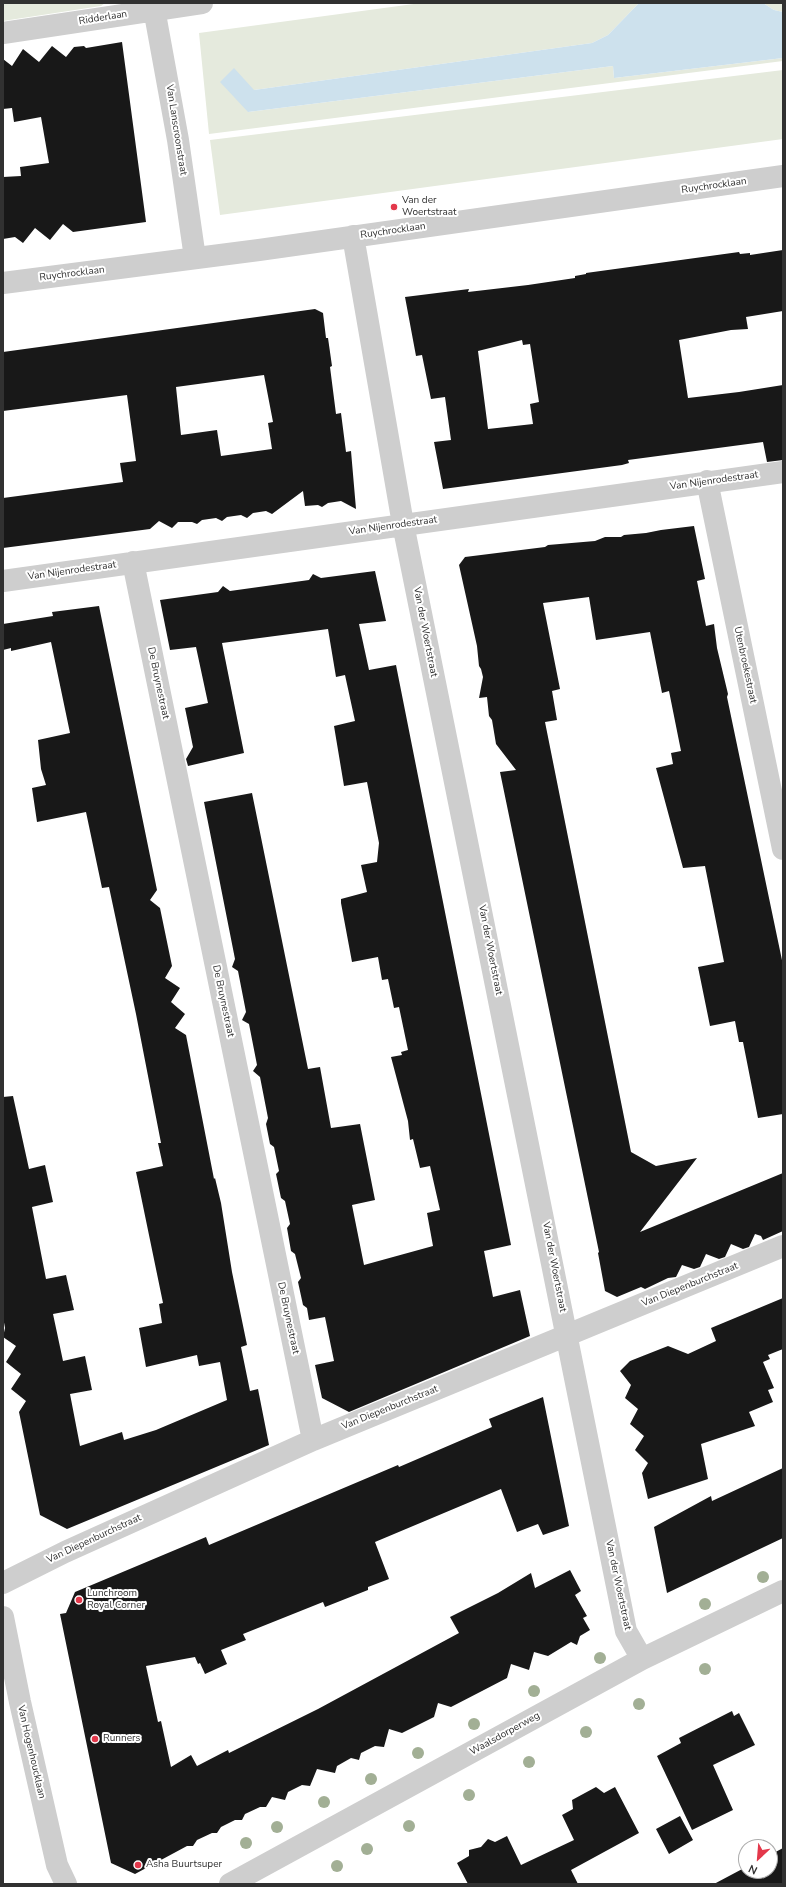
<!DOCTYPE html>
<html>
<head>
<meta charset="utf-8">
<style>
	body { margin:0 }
	#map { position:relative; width:786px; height:1887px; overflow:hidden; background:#fff; font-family:"Nunito Sans",sans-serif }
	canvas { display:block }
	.frame { position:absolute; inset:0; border:4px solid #313131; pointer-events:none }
	.north { position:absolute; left:738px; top:1839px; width:40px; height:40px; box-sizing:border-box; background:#fff; border:1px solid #adadad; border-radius:50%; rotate:206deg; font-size:11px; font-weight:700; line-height:16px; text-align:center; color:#313131 }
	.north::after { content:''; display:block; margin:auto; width:14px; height:18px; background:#e3384b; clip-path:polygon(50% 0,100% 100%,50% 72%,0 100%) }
</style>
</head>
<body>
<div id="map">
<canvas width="786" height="1887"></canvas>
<div class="frame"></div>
<div class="north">N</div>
</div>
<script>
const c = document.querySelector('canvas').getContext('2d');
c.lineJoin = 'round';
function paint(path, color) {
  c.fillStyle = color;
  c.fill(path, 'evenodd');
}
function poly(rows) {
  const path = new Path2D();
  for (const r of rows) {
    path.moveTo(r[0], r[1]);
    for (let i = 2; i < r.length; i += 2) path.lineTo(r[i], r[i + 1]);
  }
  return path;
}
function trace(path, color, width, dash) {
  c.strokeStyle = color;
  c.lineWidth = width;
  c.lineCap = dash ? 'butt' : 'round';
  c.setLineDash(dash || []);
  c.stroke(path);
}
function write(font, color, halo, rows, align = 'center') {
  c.font = font + ' "Nunito Sans",sans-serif';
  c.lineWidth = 4;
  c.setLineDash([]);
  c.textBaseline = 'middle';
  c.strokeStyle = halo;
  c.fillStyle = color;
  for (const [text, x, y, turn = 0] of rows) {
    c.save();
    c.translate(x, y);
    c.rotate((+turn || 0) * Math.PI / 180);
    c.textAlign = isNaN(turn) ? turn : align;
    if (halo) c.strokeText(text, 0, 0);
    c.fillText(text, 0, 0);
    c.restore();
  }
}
const green = poly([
	[3,3,105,3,101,6,3,21],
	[421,3,639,3,608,35,592,43,254,90,248,112,613,66,614,78,783,58,783,61,209,134,199,33],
	[763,3,783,3,783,12,774,10],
	[783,70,783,139,220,215,210,140]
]);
const water = poly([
	[639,3,763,3,774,10,783,12,783,58,614,78,613,66,248,112,220,82,234,68,254,90,592,43,608,35]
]);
const building = poly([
	[122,42,146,222,73,232,63,224,50,240,35,228,23,243,15,237,3,239,3,177,21,176,20,167,49,163,41,117,14,122,12,108,3,109,3,59,12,66,23,49,39,62,52,46,66,57,74,47,84,46,86,48],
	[783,250,783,311,746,317,748,329,731,330,679,340,688,398,739,392,783,385,783,460,767,462,763,442,628,460,629,463,622,465,443,489,434,442,451,440,445,397,431,399,422,355,416,356,405,297,469,289,468,292,528,285,575,278,575,276,586,274,586,273,739,252,740,254,750,253,750,255],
	[522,340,523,345,530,344,539,402,530,404,533,424,488,429,478,351],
	[315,309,323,313,326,338,328,338,332,366,330,367,336,414,341,413,346,452,351,451,356,509,341,501,328,503,322,507,318,505,305,506,303,491,272,514,266,511,253,513,247,518,241,515,227,517,222,521,216,518,202,520,197,524,192,522,178,522,172,528,159,521,150,529,3,548,3,498,123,482,120,463,136,461,127,395,3,411,3,352],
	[264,375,273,422,268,423,272,449,221,456,217,430,181,435,176,387],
	[694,526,705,579,697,581,706,626,714,624,717,648,728,694,727,697,783,965,783,1114,758,1118,743,1042,739,1042,735,1021,710,1026,698,967,724,962,705,866,683,868,656,768,673,764,671,753,681,751,669,691,662,693,650,632,596,640,589,597,543,603,560,689,552,691,557,720,545,722,631,1152,656,1166,697,1158,640,1232,783,1173,783,1231,763,1240,761,1236,755,1234,749,1247,743,1249,731,1244,725,1257,719,1259,706,1254,700,1267,694,1269,682,1265,676,1277,668,1278,645,1289,641,1287,617,1297,605,1291,598,1253,599,1252,500,772,516,770,496,744,492,720,489,716,487,697,479,698,483,677,481,669,479,666,477,646,459,565,465,557,545,547,548,545,595,541,605,537,621,537,624,535,646,533,661,530],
	[375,571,386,621,359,624,369,670,396,665,511,1245,484,1251,493,1297,520,1290,530,1336,349,1412,322,1398,315,1365,334,1361,325,1317,309,1320,307,1308,303,1305,298,1282,301,1278,295,1254,291,1251,287,1228,290,1224,285,1201,281,1198,276,1174,279,1171,274,1147,270,1144,266,1124,268,1118,260,1077,253,1071,257,1065,249,1024,242,1020,246,1012,238,971,232,967,235,959,204,802,252,793,308,1069,320,1067,331,1128,360,1124,375,1200,352,1205,364,1265,433,1246,427,1213,440,1210,430,1166,420,1168,413,1139,410,1140,408,1121,391,1057,402,1055,401,1052,408,1050,399,1007,394,1008,388,979,382,980,378,957,352,962,341,903,341,899,367,892,361,865,377,862,379,843,367,782,344,786,334,726,355,721,345,675,336,677,328,629,222,643,244,753,188,766,186,759,193,747,185,708,208,703,196,647,170,650,160,600,218,592,223,586,230,591,309,580,313,574,321,578],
	[99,606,157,890,150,900,160,908,172,966,165,978,180,988,171,1002,185,1014,175,1028,186,1035,214,1179,215,1178,221,1203,232,1272,247,1345,241,1347,250,1391,258,1389,269,1445,67,1529,40,1515,19,1412,26,1401,11,1389,21,1374,6,1362,16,1346,3,1337,5,1328,3,1317,3,1097,13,1096,29,1169,45,1165,53,1202,32,1207,46,1279,66,1275,74,1310,53,1314,63,1361,85,1356,92,1390,70,1394,80,1446,122,1432,124,1440,156,1430,227,1400,220,1362,199,1366,197,1355,146,1367,139,1328,162,1323,159,1304,163,1303,136,1172,163,1166,158,1143,161,1143,136,1014,109,887,102,888,86,812,37,822,32,788,46,785,41,769,38,740,70,733,51,642,11,651,11,648,3,650,3,624,53,616,52,612],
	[783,1298,783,1349,768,1355,770,1359,763,1362,774,1388,768,1390,773,1402,749,1412,755,1426,701,1444,708,1479,648,1499,642,1473,648,1463,635,1450,644,1436,630,1424,638,1409,625,1398,631,1385,620,1371,630,1361,668,1346,688,1354,716,1341,711,1328],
	[543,1397,569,1526,543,1535,538,1524,517,1532,501,1489,375,1542,389,1579,368,1587,368,1590,325,1607,323,1602,243,1634,246,1640,221,1650,227,1664,205,1674,200,1663,198,1664,195,1657,146,1666,158,1722,161,1721,171,1767,191,1755,197,1766,228,1750,229,1753,318,1709,459,1633,450,1617,498,1593,531,1573,535,1588,570,1570,581,1591,575,1595,587,1616,583,1618,590,1630,580,1636,577,1645,571,1642,548,1656,534,1652,529,1670,511,1664,507,1678,482,1691,451,1707,438,1703,434,1717,402,1733,389,1729,384,1747,375,1746,361,1753,359,1760,351,1758,337,1766,335,1773,317,1769,310,1786,302,1785,288,1792,285,1800,272,1797,266,1807,260,1807,245,1814,242,1820,235,1820,221,1827,217,1833,212,1833,197,1840,193,1846,187,1846,135,1874,111,1863,60,1614,66,1613,75,1592,206,1537,209,1545,398,1465,399,1467,492,1427,489,1419],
	[783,1468,783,1538,667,1593,654,1527,711,1496,712,1501],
	[732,1711,734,1716,739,1713,755,1745,713,1765,733,1810,692,1830,657,1756,681,1743,679,1738],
	[596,1787,604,1793,615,1787,639,1833,571,1870,578,1884,468,1884,457,1863,469,1856,469,1850,481,1847,488,1839,495,1842,507,1836,521,1865,574,1840,562,1815,573,1809,572,1800],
	[680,1816,693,1840,669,1854,656,1829],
	[783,1848,783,1884,714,1884,746,1867,746,1871,770,1871,770,1855]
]);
const minor = poly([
	[153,3,178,140,195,258],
	[3,33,202,3],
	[353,236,403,524,626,1631,642,1659],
	[3,283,259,250,783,176],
	[707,481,783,849],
	[133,562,313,1440],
	[3,581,783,472],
	[3,1583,65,1552,313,1440,783,1246],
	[3,1617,20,1702,57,1865,66,1884],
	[230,1884,642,1659,783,1591]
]);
const trees = [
	[763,1577],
	[705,1604],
	[600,1658],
	[705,1669],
	[534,1691],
	[639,1704],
	[474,1724],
	[586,1732],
	[418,1753],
	[529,1762],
	[371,1779],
	[469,1795],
	[324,1802],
	[409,1826],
	[277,1827],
	[246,1843],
	[367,1849],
	[337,1866]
];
const markers = [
	[394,207,4,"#e3384b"],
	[79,1600,4,"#e3384b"],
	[95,1739,4,"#e3384b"],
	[138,1865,4,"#e3384b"]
];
const streetNames = [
	["Ridderlaan",103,18,-9],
	["Van Lanscroonstraat",176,130,81],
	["Ruychrocklaan",714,186,-8],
	["Ruychrocklaan",393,231,-8],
	["Ruychrocklaan",72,274,-7],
	["Van Nijenrodestraat",714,481,-8],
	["Van Nijenrodestraat",393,526,-8],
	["Van Nijenrodestraat",72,571,-8],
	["Van der Woertstraat",425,632,79],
	["Utenbroekestraat",745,665,78],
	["De Bruynestraat",158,683,78],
	["Van der Woertstraat",490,950,79],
	["De Bruynestraat",223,1001,78],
	["Van der Woertstraat",554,1267,79],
	["Van Diepenburchstraat",690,1285,-22],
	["De Bruynestraat",288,1318,78],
	["Van Diepenburchstraat",390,1408,-22],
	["Van Diepenburchstraat",94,1539,-25],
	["Van der Woertstraat",618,1585,78],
	["Waalsdorperweg",505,1734,-29],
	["Van Hogenhoucklaan",31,1752,77]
];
const poiNames = [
	["Van der",402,201],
	["Woertstraat",402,213],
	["Lunchroom",87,1594],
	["Royal Corner",87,1606],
	["Runners",103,1739],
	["Asha Buurtsuper",146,1865]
];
paint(green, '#e5eadd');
paint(water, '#cde1ed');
paint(building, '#181818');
trace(minor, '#cecece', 22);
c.fillStyle = '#a2af95';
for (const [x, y] of trees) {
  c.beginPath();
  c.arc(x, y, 6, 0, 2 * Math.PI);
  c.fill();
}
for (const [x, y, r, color] of markers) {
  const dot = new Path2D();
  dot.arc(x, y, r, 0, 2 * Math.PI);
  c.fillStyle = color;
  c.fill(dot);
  trace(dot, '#fff', 1.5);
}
write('10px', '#313131', '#fff', streetNames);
write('10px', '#313131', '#fff', poiNames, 'left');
</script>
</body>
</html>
